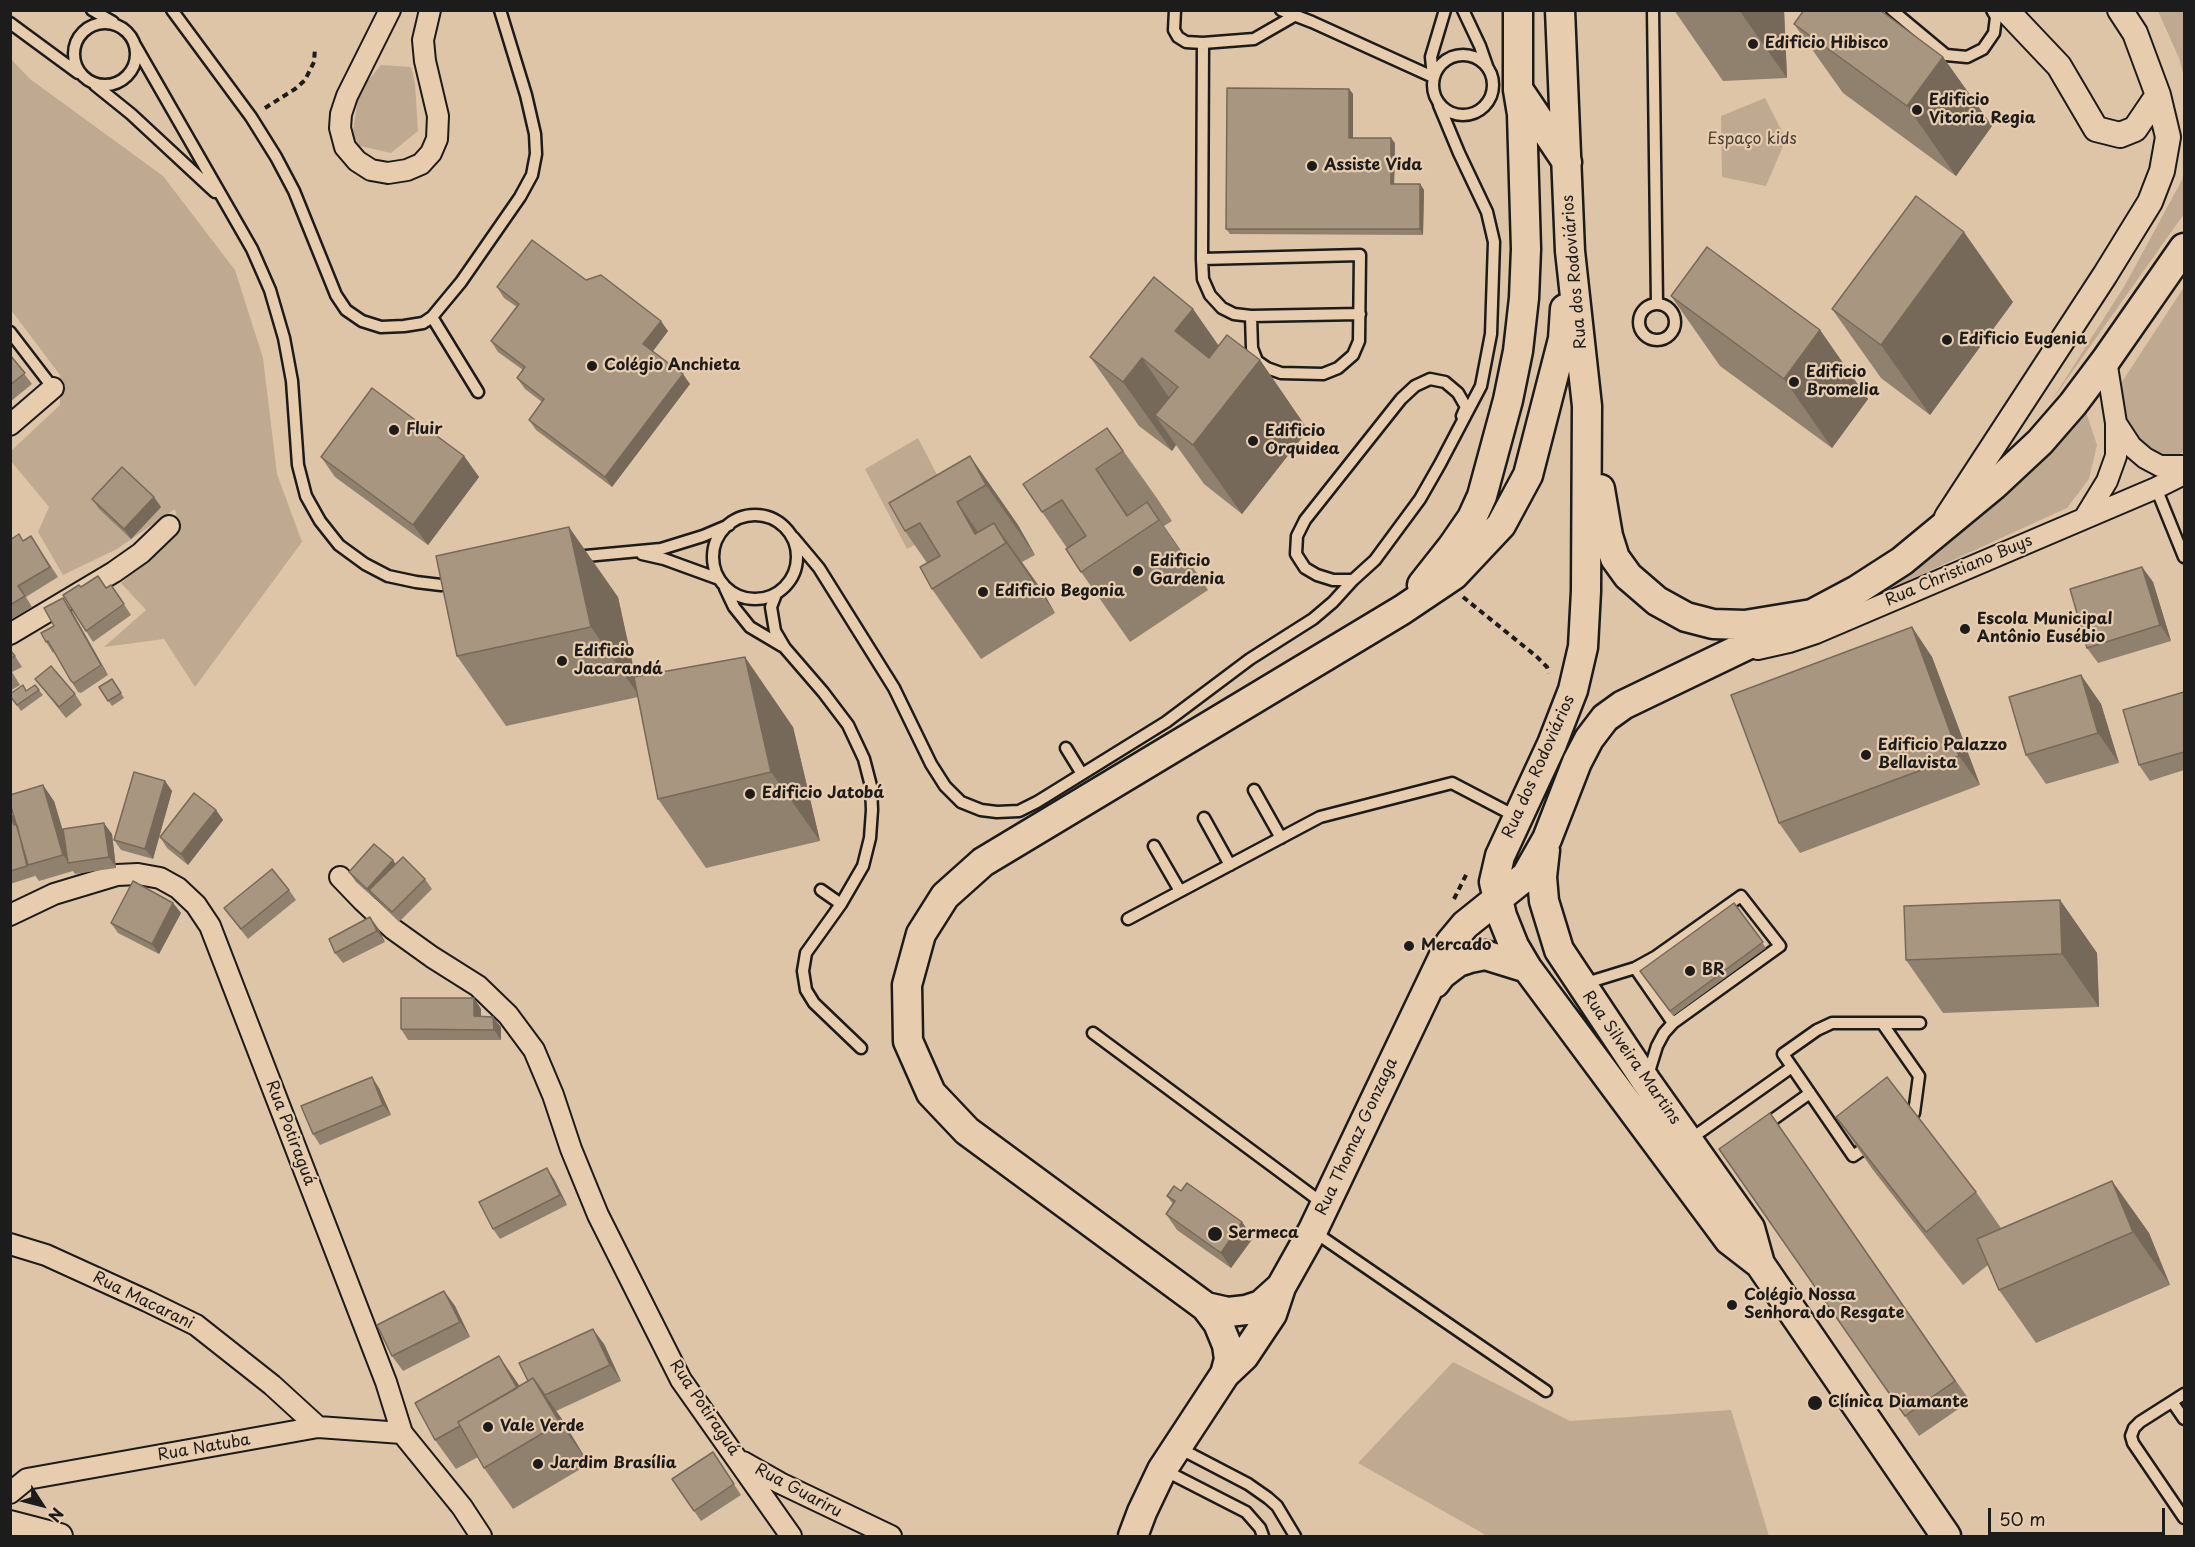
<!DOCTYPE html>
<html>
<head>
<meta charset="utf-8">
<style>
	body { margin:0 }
	#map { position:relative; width:2195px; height:1547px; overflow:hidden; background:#dfc5a8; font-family:"Playpen Sans",sans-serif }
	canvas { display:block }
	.frame { position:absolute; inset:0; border:12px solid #1c1c1c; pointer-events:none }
	.north { position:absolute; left:12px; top:1475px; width:60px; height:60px; -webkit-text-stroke:4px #e7ccae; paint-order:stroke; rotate:126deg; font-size:16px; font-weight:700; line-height:24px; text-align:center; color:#1c1c1c }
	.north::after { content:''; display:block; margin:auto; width:21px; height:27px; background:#1c1c1c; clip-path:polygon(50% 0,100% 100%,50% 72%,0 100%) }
	.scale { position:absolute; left:1988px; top:1508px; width:177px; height:27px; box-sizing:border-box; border:3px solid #1c1c1c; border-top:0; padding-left:8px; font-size:18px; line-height:21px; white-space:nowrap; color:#1c1c1c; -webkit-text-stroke:4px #e7ccae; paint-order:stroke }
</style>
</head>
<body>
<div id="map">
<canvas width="2195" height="1547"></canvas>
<div class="frame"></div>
<div class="north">N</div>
<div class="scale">50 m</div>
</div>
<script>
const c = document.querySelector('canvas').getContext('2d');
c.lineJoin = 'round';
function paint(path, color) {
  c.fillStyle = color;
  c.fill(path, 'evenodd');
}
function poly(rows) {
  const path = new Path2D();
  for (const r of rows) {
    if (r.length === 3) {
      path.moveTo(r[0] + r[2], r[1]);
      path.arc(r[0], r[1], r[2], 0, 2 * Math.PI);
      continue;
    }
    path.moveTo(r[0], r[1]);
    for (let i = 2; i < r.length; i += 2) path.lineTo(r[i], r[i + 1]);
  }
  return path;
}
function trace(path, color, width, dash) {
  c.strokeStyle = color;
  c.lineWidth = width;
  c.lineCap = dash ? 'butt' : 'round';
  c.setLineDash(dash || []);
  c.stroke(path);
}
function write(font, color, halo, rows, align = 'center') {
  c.font = font + ' "Playpen Sans",sans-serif';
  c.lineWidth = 4.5;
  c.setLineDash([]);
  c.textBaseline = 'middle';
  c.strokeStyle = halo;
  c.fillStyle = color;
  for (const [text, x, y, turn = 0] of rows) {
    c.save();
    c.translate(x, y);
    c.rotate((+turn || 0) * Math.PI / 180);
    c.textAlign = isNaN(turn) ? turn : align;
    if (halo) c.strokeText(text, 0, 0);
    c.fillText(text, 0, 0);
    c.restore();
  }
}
const green = poly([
	[2158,11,2184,11,2184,77,2179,58],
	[11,59,30,79,163,176,235,270,263,358,277,474,302,542,195,687,164,639,104,647,146,610,121,583,180,532,175,509,117,549,63,575,38,532,49,507,11,461,11,451,60,405,60,375,11,310],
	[381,65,411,67,415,84,418,131,391,153,351,144,359,91],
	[1765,98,1786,139,1766,186,1722,177,1721,116],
	[2184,171,2184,214,2050,403,2125,285,2182,180],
	[2184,287,2184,451,2180,454,2155,455,2126,431,2118,388],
	[2084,406,2097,445,2089,479,2067,508,1881,593,1940,544],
	[918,438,961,521,907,549,865,469],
	[1453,1362,1570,1421,1731,1410,1769,1536,1484,1536,1484,1534,1358,1463]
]);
const path = poly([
	[265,108,295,89,305,80,314,62,315,48],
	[1463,597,1536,656,1547,667,1549,673],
	[1454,899,1468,871]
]);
const service = poly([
	[92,10,113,22],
	[172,10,251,117,276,157,294,191,336,295,346,310,362,321,381,327,404,326,423,323,432,317,461,282,520,197,532,175,536,154,535,134,526,95,500,10],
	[1175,10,1174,30,1178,37,1186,42,1203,43,1254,39,1294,16],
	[1281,10,1312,22,1433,77],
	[1463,10,1480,46,1487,66],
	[1653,10,1657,303],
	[1892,10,1946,55,1967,57,1983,49,1994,33,1996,17,1992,10],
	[105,54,31],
	[10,23,78,73],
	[1203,43,1202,259,1203,279,1210,295,1222,308,1234,314,1251,316,1360,314],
	[135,45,252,249,270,290,284,338,292,381,298,465,306,496,320,521,339,545,365,564,388,576,416,582,441,585,454,584],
	[1463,85,30],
	[1433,77,1431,57,1445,10],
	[95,85,131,114,215,192],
	[1202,259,1360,255,1359,341,1353,355,1338,368,1323,374,1281,373,1267,368,1257,361,1252,348,1251,316],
	[1657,322,18],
	[432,317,478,392],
	[10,332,53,388],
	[2156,488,2184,557],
	[755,557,42],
	[793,537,819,568,894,688,931,764,945,786,961,802,981,810,997,812,1019,811,1037,802,1166,722,1250,659,1313,619,1333,602,1353,580,1375,560,1420,499,1440,464,1481,386,1491,334,1494,242,1487,212,1459,153,1439,105],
	[642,554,664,559,719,579],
	[575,557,661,549,703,536,729,525],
	[1353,580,1333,580,1317,575,1305,568,1296,554,1297,536,1305,520,1401,399,1415,386,1430,379,1445,382,1458,393,1466,407,1462,416],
	[725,588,734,607,750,627,782,646],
	[776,594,771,607,775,631,785,648,823,692,848,725,864,759,871,786,872,810,870,838,863,866,841,904,806,953,803,971,806,990,814,1003,861,1048],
	[1066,748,1082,774],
	[1254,790,1281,838],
	[1204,818,1230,865],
	[1154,846,1180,891],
	[821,890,841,904],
	[1128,919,1320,817,1452,783,1517,817],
	[1635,968,1673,1023],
	[1583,984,1635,968,1655,957,1741,896,1780,946,1673,1023,1664,1033,1657,1046,1648,1075],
	[1882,1023,1919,1076,1914,1113,1904,1120],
	[1093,1033,1325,1205],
	[1792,1067,1783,1054,1817,1030,1832,1023,1920,1023],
	[1764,1126,1810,1093],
	[1689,1140,1792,1067,1853,1156,1872,1143],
	[1313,1231,1546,1391],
	[2184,1394,2140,1422,2134,1428,2131,1436,2133,1443,2184,1518],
	[2173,1403,2184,1419],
	[1179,1448,1248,1484,1268,1498,1277,1506,1295,1536],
	[1164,1470,1246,1512,1260,1528,1263,1536]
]);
const minor = poly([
	[390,10,347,96,341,114,340,128,345,147,357,161,371,170,388,173,407,170,421,164,431,153,437,139,438,116,425,61,423,40,430,10],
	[2116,423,2131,446,2145,458,2160,466,2184,466],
	[10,425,53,388],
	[2085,517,2107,481,2116,456,2116,423,2106,360],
	[10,634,114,572,141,553,169,526],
	[1758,649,1789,642,1816,633,2156,488,2184,474],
	[340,877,363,901,393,929,432,957,478,986,508,1015,534,1050,553,1095,571,1149,598,1215,681,1380,791,1536],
	[10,915,54,894,117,875,138,874,160,878,178,888,196,905,210,926,386,1382,402,1433,462,1507,481,1536],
	[10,1244,46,1255,147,1301,196,1325,272,1385,318,1427],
	[743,1462,780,1483,891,1536],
	[10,1493,27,1479,318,1427,402,1433]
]);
const tertiary = poly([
	[2006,10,2059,66,2096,129,2120,135,2135,129,2158,95],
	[1947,517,2105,275,2150,202,2162,171,2168,137,2158,95,2135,33,2120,10],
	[10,1523,60,1536]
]);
const secondary = poly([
	[1560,10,1570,251,1587,406,1586,591,1583,647,1573,690,1552,744,1500,856,1494,882,1502,916,1514,946,1527,968,1729,1240,1760,1264,1946,1536],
	[1520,92,1567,162],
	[1600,489,1608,536,1615,558,1628,576,1657,601,1686,617,1713,624,1745,625,1812,614,1857,590,1902,561,1994,485,2040,442,2073,404,2106,360,2184,248],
	[1422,585,1452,547,1472,518,1482,496,1508,400,1518,351,1524,298,1526,249,1522,114,1518,90,1518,10],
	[1545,850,1542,877,1544,901,1559,950,1646,1081,1750,1228,1760,1264],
	[1435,983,1441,975,1458,962,1470,958,1485,955,1527,968],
	[1206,1307,1228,1312,1246,1310,1261,1305,1281,1287],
	[1225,1374,1229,1359,1227,1345,1218,1323,1206,1307,967,1131,931,1093,908,1041,907,985,921,934,945,896,983,862,1402,610,1454,575,1501,525,1528,475,1563,339,1565,309],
	[1133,1536,1142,1512,1162,1470,1225,1374,1244,1356,1272,1314,1281,1287,1313,1230,1450,943,1465,925,1526,876,1547,839,1577,762,1589,739,1605,718,1623,705,1812,614]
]);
const wall = poly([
	[1674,10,1784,10,1787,78,1723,81],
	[1794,24,1943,57,1992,126,1956,176,1843,93],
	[1349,89,1353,94,1353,138,1395,143,1394,184,1420,184,1424,190,1423,235,1230,234,1226,229],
	[586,280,668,331,653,351,690,384,612,487,536,430,529,420,542,402,525,389,517,378,523,370,498,352,491,341,517,307,504,298,497,287],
	[1671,296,1820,330,1868,399,1832,448,1720,366],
	[2013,302,1930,415,1881,378,1832,309],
	[1193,309,1219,346,1260,360,1308,430,1242,514,1204,484,1176,445,1172,451,1139,426,1090,357],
	[10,355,32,384,10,402],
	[1107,428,1172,521,1164,526,1208,590,1130,642,1081,572,1067,548,1042,512],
	[464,456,479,477,428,545,335,477,321,457],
	[970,456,1018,525,1035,555,1022,562,1043,592,1055,613,981,659,932,589,927,563,905,531],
	[92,499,161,507,131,539,99,509],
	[31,536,58,577,26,597,32,607,10,620,10,540,24,541],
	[2142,567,2153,582,2171,641,2098,663,2087,648],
	[81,587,106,588,118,595,131,615,93,642,86,631],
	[618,597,635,677,793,727,820,841,706,868,658,799,638,697,506,726,457,656],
	[63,598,70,608,108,675,81,693,78,692,71,681,54,652,53,653,46,642,54,626],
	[1912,627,1932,657,1980,785,1800,853,1779,823],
	[10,648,22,667,12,672,20,685,10,691],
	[2081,675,2101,704,2119,763,2046,784,2026,755],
	[35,679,75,694,82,705,66,718,43,689],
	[112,679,124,698,112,706,99,687],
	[35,685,43,695,21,711,10,696,26,691],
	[2184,692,2184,770,2150,781,2139,765],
	[165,781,172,791,153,859,121,850,114,840],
	[54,801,64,834,112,834,116,868,75,874,73,871,39,881,34,874,35,876,10,884,10,812,15,818],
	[216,810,223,820,188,865,167,848,160,837],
	[395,864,425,879,432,889,399,922,375,898,375,899,356,882,349,872],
	[289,890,296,900,248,939,224,908],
	[2060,900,2097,953,2099,1007,1943,1013,1906,960],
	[173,903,181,913,159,954,118,933,111,923],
	[1734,903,1766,948,1673,1016,1640,971],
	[378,928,385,942,343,963,335,953],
	[474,998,481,1009,481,1016,501,1027,501,1040,408,1040,401,1029],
	[379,1088,391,1115,320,1145,313,1134],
	[1770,1113,1970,1401,1919,1436,1719,1149],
	[1836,1117,1976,1192,2001,1228,2112,1181,2149,1233,2170,1285,2036,1343,1999,1290,1988,1265,1963,1285,1873,1170],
	[554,1179,567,1205,500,1239,493,1229],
	[1167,1196,1242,1222,1253,1238,1231,1268,1177,1230,1166,1214,1173,1204],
	[444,1291,455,1306,470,1337,403,1371,392,1356],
	[604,1344,621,1381,556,1411,589,1464,513,1509,484,1468,478,1457,456,1469,435,1440,519,1386],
	[713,1452,741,1495,701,1521,672,1479]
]);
const shadedWall = poly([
	[1739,10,1784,10,1787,78],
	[1943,57,1992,126,1956,176,1907,106],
	[1349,89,1353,94,1353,143,1349,138],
	[1391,138,1395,143,1394,190,1391,184],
	[1420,184,1424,190,1423,235,1420,229],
	[1964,232,2013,302,1930,415,1881,345],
	[1193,309,1241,378,1224,401,1175,331],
	[661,321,668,331,650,355,643,344],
	[1820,330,1868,399,1832,448,1784,379],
	[1142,358,1190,428,1155,415,1176,445,1172,451,1123,382],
	[1260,360,1308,430,1242,514,1193,445],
	[683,374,690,384,612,487,605,477],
	[1107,428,1156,497,1172,521,1123,451],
	[464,456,479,477,428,545,413,525],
	[970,456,1018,525,1035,555,986,485],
	[1096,469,1140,533,1139,534],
	[154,497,161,507,131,539,124,529],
	[957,502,992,552,975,534],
	[1147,502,1196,572,1208,590,1159,520],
	[994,523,1043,592,1055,613,1006,543],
	[569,527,618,597,640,697,591,627],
	[2142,567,2153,582,2171,641,2160,625],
	[63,598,70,608,108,675,101,665],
	[1912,627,1932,657,1980,785,1959,756],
	[745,657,793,727,820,841,771,772],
	[2081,675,2101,704,2119,763,2098,733],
	[165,781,172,791,153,859,145,849],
	[43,785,54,801,72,863,69,863,63,855],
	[216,810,223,820,188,865,181,854],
	[10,812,17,821,21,835,14,825],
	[104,823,112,834,116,868,109,857],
	[393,860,400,870,369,890,375,898,375,899,367,889],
	[2060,900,2097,953,2099,1007,2062,954],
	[173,903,181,913,159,954,152,944],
	[370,917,378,928,385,942,377,931],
	[474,998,481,1009,481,1027,474,1016],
	[493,1017,501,1027,501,1040,494,1030],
	[372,1077,379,1088,391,1115,383,1105],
	[547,1168,554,1179,567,1205,560,1195],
	[2112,1181,2149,1233,2170,1285,2133,1232],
	[1242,1222,1253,1238,1231,1268,1221,1253],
	[444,1291,455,1306,470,1337,460,1322],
	[593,1329,604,1344,621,1381,610,1365],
	[499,1356,519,1385,540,1422,519,1392],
	[533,1378,562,1419,589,1464,560,1423]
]);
const building = poly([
	[1804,10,1880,10,1943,57,1907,106,1794,24,1804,10],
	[1227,88,1349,89,1349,138,1391,138,1391,184,1420,184,1420,229,1226,229,1227,88],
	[1916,196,1964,232,1881,345,1832,309,1916,196],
	[532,240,586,280,601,275,661,321,643,344,683,374,605,477,529,420,544,399,517,378,525,367,491,341,519,304,497,287,532,240],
	[1707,247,1820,330,1784,379,1671,296,1707,247],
	[1154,277,1193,309,1175,331,1209,358,1227,335,1260,360,1193,445,1155,415,1178,387,1142,358,1123,382,1090,357,1154,277],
	[10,355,25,373,10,385,10,355],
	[372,388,464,456,413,525,321,457,372,388],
	[1107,428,1123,451,1096,469,1127,516,1147,502,1159,520,1081,572,1066,549,1086,536,1062,500,1042,512,1023,484,1107,428],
	[970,456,986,485,957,502,975,534,994,523,1006,543,932,589,920,567,940,556,920,523,905,531,889,503,970,456],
	[122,467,154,497,124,529,92,499,122,467],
	[569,527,591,627,457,656,436,556,569,527],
	[19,534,23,541,31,536,50,567,18,586,25,596,10,605,10,540,19,534],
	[2142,567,2160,625,2087,648,2070,589,2142,567],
	[98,576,106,588,111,585,124,604,86,631,63,595,79,585,81,587,98,576],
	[63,598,101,665,74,683,71,681,48,641,46,642,41,633,54,626,44,608,63,598],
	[1912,627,1959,756,1779,823,1731,695,1912,627],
	[10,650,15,656,10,659,10,650],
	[745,657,771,772,658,799,634,677,745,657],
	[51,666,75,694,59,707,35,679,51,666],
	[2081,675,2098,733,2026,755,2009,697,2081,675],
	[112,679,121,693,108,701,99,687,112,679],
	[23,685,26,691,35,685,39,690,17,705,10,696,10,694,23,685],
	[2184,692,2184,752,2139,765,2123,710,2184,692],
	[134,772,165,781,145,849,114,840,134,772],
	[43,785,63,855,28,865,10,803,10,795,43,785],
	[194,793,216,810,181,854,160,837,194,793],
	[10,813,14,825,17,825,27,866,10,871,10,813],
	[104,823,109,857,68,863,63,829,104,823],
	[374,844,393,860,367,889,349,872,374,844],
	[403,857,425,879,392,912,369,890,403,857],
	[272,869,289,890,241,929,224,908,272,869],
	[133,881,173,903,152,944,111,923,133,881],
	[2060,900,2062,954,1906,960,1904,906,2060,900],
	[1734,903,1763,942,1670,1011,1640,971,1734,903],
	[370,917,377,931,335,953,329,939,370,917],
	[401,998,474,998,474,1016,493,1017,494,1030,401,1029,401,998],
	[372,1077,383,1105,313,1134,301,1106,372,1077],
	[1887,1077,1976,1192,1926,1232,1836,1117,1887,1077],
	[1770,1113,1955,1381,1905,1416,1719,1149,1770,1113],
	[547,1168,560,1195,493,1229,479,1202,547,1168],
	[2112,1181,2133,1232,1999,1290,1977,1239,2112,1181],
	[1187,1183,1242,1222,1221,1253,1166,1214,1175,1201,1167,1196,1174,1186,1181,1191,1187,1183],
	[444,1291,460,1322,392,1356,377,1325,444,1291],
	[593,1329,610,1365,545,1395,533,1378,528,1381,519,1363,593,1329],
	[499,1356,517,1388,458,1422,460,1426,435,1440,415,1403,499,1356],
	[533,1378,560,1423,484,1468,458,1422,533,1378],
	[713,1452,734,1484,694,1511,672,1479,713,1452]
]);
const markers = [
	[1753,44,6,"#1c1c1c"],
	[1917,110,6,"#1c1c1c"],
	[1312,166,6,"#1c1c1c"],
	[1947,340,6,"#1c1c1c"],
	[592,366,6,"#1c1c1c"],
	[1794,382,6,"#1c1c1c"],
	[394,430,6,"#1c1c1c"],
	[1253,441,6,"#1c1c1c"],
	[1138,571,6,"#1c1c1c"],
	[983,592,6,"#1c1c1c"],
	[1965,629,6,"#1c1c1c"],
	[562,661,6,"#1c1c1c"],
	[1866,755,6,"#1c1c1c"],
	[750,794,6,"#1c1c1c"],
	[1409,946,6,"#1c1c1c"],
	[1690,971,6,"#1c1c1c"],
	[1215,1234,8,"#1c1c1c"],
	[1732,1305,6,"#1c1c1c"],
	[1815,1403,8,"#1c1c1c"],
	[488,1427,6,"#1c1c1c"],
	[538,1464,6,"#1c1c1c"]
];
const poiNames = [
	["Edificio Hibisco",1765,44],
	["Edificio",1929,101],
	["Vitoria Regia",1929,119],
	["Assiste Vida",1324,166],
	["Edificio Eugenia",1959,340],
	["Colégio Anchieta",604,366],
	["Edificio",1806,373],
	["Bromelia",1806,391],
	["Fluir",406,430],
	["Edificio",1265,432],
	["Orquidea",1265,450],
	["Edificio",1150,562],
	["Gardenia",1150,580],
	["Edificio Begonia",995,592],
	["Escola Municipal",1977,620],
	["Antônio Eusébio",1977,638],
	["Edificio",574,652],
	["Jacarandá",574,670],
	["Edificio Palazzo",1878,746],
	["Bellavista",1878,764],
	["Edificio Jatobá",762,794],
	["Mercado",1421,946],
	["BR",1702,971],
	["Sermeca",1228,1234],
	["Colégio Nossa",1744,1296],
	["Senhora do Resgate",1744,1314],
	["Clínica Diamante",1828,1403],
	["Vale Verde",500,1427],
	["Jardim Brasília",550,1464]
];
const parkNames = [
	["Espaço kids",1752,140]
];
const streetNames = [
	["Rua dos Rodoviários",1575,272,-95],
	["Rua Christiano Buys",1959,571,-23],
	["Rua dos Rodoviários",1539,767,-66],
	["Rua Silveira Martins",1631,1058,55],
	["Rua Potiraguá",290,1133,69],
	["Rua Thomaz Gonzaga",1357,1137,-65],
	["Rua Macarani",143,1301,26],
	["Rua Potiraguá",704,1408,56],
	["Rua Natuba",204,1448,-10],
	["Rua Guariru",798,1491,28]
];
paint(green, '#bfa991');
trace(service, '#1c1c1c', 15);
trace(minor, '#1c1c1c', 24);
trace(tertiary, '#1c1c1c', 28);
trace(secondary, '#1c1c1c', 33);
trace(path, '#1c1c1c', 4, [6, 4.5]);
trace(service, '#e7ccae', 10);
trace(minor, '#e7ccae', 20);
trace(tertiary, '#e7ccae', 24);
trace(secondary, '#e7ccae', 28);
paint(wall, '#90816f');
paint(shadedWall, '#76695a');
paint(building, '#a89681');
trace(building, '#76695a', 1.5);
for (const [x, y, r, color] of markers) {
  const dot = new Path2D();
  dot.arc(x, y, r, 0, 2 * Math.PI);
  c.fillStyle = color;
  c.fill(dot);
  trace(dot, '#e7ccae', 2);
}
write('bold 16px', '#1c1c1c', '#e7ccae', poiNames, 'left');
write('16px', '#453f39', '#e7ccae', parkNames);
write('16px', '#1c1c1c', '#e7ccae', streetNames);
</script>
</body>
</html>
